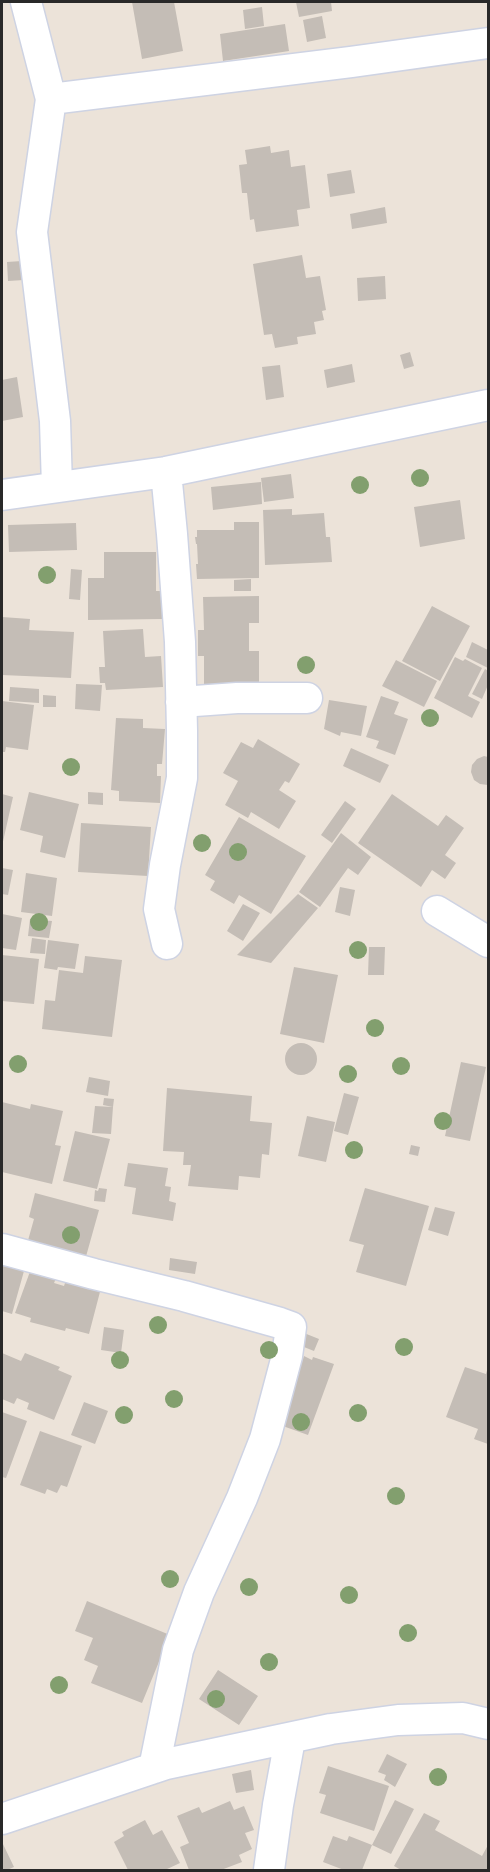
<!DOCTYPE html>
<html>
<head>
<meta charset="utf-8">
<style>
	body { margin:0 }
	#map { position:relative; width:490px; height:1872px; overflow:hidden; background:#ece3d9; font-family:Mulish,sans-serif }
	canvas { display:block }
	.frame { position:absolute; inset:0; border:3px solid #292929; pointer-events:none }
</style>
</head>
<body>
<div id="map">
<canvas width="490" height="1872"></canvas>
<div class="frame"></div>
</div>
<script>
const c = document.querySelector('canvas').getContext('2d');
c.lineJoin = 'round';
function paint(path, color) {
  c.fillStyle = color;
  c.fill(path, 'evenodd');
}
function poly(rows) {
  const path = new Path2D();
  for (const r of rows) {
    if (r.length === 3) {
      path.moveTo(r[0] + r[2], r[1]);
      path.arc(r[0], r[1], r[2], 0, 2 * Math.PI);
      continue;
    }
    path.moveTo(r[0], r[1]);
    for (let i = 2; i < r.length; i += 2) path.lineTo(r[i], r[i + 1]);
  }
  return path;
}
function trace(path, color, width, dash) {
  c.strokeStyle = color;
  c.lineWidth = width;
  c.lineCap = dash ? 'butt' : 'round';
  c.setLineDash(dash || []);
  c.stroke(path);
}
const building = poly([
	[132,2,174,2,183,51,142,59],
	[296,2,331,2,332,11,299,17],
	[262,7,264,26,245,29,243,10],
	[322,16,326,38,307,42,303,20],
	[285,24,289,51,223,61,220,34],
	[270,146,271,153,289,150,291,167,305,165,310,208,297,210,299,226,256,232,254,219,250,220,247,193,242,193,239,165,247,164,245,150],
	[351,170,355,193,330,197,327,174],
	[385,207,387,223,352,229,350,214],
	[302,255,306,278,320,276,326,310,322,311,324,320,314,322,316,334,297,337,298,344,275,348,272,334,264,335,253,264],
	[22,261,24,280,8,281,7,262],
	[385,276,386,299,358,301,357,278],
	[410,352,414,366,404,369,400,355],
	[352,364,355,382,327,388,324,370],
	[280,365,284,397,266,400,262,367],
	[17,377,23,417,2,421,2,380],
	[291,474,294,498,264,502,261,478],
	[261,482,262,504,213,510,211,487],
	[460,500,465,539,420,547,414,507],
	[292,509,292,515,324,513,326,537,330,537,332,562,265,565,263,510],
	[234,522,259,522,259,578,197,579,196,564,198,564,197,544,196,544,195,537,197,537,197,530,234,530],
	[76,523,77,550,9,552,8,525],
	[104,552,156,552,156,591,162,591,162,619,88,620,88,578,104,578],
	[71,569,82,570,80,600,69,599],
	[251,579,251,591,234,591,234,580],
	[259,596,259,623,249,623,249,651,259,651,259,684,204,684,204,656,198,656,198,630,204,630,203,597],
	[432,606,470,626,440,681,402,661],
	[2,617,30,619,29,630,74,632,71,678,2,675],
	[143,629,145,657,161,656,163,687,106,690,105,683,100,683,99,667,105,667,103,631],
	[472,642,488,650,488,668,466,657],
	[455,657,463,661,465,659,482,668,468,696,480,702,472,718,434,698],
	[396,660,437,681,424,707,382,686],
	[485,669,488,671,488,685,482,699,472,694],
	[76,684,102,685,100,711,75,709],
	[10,687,39,689,39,703,9,701],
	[43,695,56,696,56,707,43,707],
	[381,696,399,702,394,714,408,719,395,755,376,748,379,741,366,737],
	[329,700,367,706,361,736,341,732,340,736,324,729],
	[2,701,34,705,28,750,6,747,5,752,2,752],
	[116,718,143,719,143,728,165,729,162,764,157,764,157,776,161,776,160,803,119,801,119,791,111,790],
	[258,739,300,764,289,783,285,781,279,790,296,801,279,829,251,812,248,818,225,805,238,781,223,773,241,742,253,748],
	[351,748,389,765,380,783,343,766],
	[484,756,488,757,488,785,480,784,474,780,471,772,472,765,477,759],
	[29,792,79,804,65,858,40,852,43,836,20,830],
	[88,792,103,793,103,805,88,804],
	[2,794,13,797,2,846],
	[392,794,438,826,446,815,464,828,445,855,456,863,445,879,432,870,421,887,358,843],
	[345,801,356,809,332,843,321,835],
	[239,817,306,856,271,914,239,895,234,904,210,890,215,881,205,875],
	[81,823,151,827,148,876,78,872],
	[341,833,371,857,358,875,348,868,320,907,299,892],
	[2,868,13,870,8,895,2,894],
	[26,873,57,878,52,916,21,912],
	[340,887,355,890,350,916,335,912],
	[298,894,318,908,271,963,237,955],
	[243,904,260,913,243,941,227,931],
	[2,914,22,918,16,950,2,948],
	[30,919,52,921,49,938,28,936],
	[32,938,46,940,45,954,30,953],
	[48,940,79,944,75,969,58,967,57,970,44,968],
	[369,947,385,947,384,975,368,975],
	[2,955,39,959,34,1004,2,1001],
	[85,956,122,960,112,1037,42,1029,45,1000,55,1001,59,970,83,973],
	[294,967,338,975,324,1043,280,1034],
	[301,1059,16],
	[461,1062,486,1067,470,1141,445,1136],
	[89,1077,110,1081,108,1096,86,1092],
	[167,1088,252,1096,250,1121,272,1123,269,1155,262,1154,260,1178,239,1176,238,1190,188,1186,191,1165,183,1165,184,1152,163,1151],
	[344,1093,359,1097,348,1135,334,1131],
	[104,1098,114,1099,113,1107,103,1105],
	[2,1102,30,1109,31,1104,63,1111,55,1145,61,1146,52,1184,2,1172],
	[95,1106,113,1107,111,1134,92,1133],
	[307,1116,335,1122,326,1162,298,1156],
	[75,1131,110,1139,97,1189,63,1181],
	[411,1145,420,1147,418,1156,409,1154],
	[128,1163,168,1168,165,1186,171,1187,169,1201,176,1203,173,1221,132,1214,136,1188,124,1186],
	[99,1188,107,1189,105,1202,94,1201,95,1190,98,1191],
	[365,1188,429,1206,406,1286,356,1272,364,1245,349,1241],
	[35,1193,99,1210,85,1260,27,1244,34,1219,29,1217],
	[435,1207,455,1212,448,1236,428,1230],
	[170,1258,197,1262,195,1274,169,1270],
	[2,1265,24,1271,12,1314,2,1311],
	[32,1266,58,1274,54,1283,64,1286,67,1277,101,1288,89,1334,66,1328,65,1331,30,1322,31,1318,15,1313],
	[104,1327,124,1330,121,1353,101,1350],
	[304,1333,319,1339,314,1351,299,1345],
	[2,1353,21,1361,25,1353,60,1367,58,1370,72,1376,54,1420,27,1409,29,1403,17,1398,14,1404,2,1399],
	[304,1356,312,1360,313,1357,334,1364,308,1435,280,1425],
	[465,1367,486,1374,488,1367,488,1444,474,1439,478,1429,446,1417],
	[84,1402,108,1411,95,1444,71,1435],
	[2,1412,27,1421,6,1478,2,1477],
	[40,1431,82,1446,67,1487,61,1485,57,1493,47,1489,45,1494,20,1485],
	[87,1601,170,1635,142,1703,91,1683,98,1666,84,1660,93,1638,75,1631],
	[218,1670,258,1696,239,1725,199,1699],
	[387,1754,407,1764,395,1787,384,1780,386,1775,378,1772],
	[328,1766,389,1786,374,1831,320,1813,326,1795,319,1793],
	[251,1770,254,1790,236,1793,232,1774],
	[395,1800,414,1809,391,1854,372,1845],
	[230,1801,234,1810,244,1806,254,1830,245,1833,252,1849,239,1855,242,1862,221,1870,189,1870,180,1847,189,1843,177,1816,199,1807,202,1813],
	[424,1813,440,1821,435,1830,482,1856,488,1845,488,1870,401,1870,394,1866],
	[145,1820,153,1835,162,1830,180,1863,165,1870,128,1870,114,1842,124,1836,122,1832],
	[333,1836,347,1841,349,1836,372,1845,362,1870,344,1870,323,1862],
	[2,1842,14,1867,7,1870,2,1870]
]);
const minor = poly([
	[26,2,51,99,32,232,55,421,57,487],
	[51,99,351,62,488,43],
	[166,472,172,534,180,642,182,731,182,778,165,865,159,909,167,944],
	[2,495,166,472,488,405],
	[181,702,237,698,307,698],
	[437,911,488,942],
	[2,1249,94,1274,184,1296,280,1323,291,1327,287,1356,265,1439,242,1498,199,1592,178,1650,154,1768],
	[2,1819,166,1764,331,1729,398,1720,463,1718,488,1724],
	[269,1870,278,1805,290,1739]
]);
const trees = [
	[420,478],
	[360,485],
	[47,575],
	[306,665],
	[430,718],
	[71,767],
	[202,843],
	[238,852],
	[39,922],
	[358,950],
	[375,1028],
	[18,1064],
	[401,1066],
	[348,1074],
	[443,1121],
	[354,1150],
	[71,1235],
	[158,1325],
	[404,1347],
	[269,1350],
	[120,1360],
	[174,1399],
	[358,1413],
	[124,1415],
	[301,1422],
	[396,1496],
	[170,1579],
	[249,1587],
	[349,1595],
	[408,1633],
	[269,1662],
	[59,1685],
	[216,1699],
	[438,1777]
];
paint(building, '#c4bdb6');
trace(minor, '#ced3e3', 33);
trace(minor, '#fff', 30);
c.fillStyle = '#829f6e';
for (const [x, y] of trees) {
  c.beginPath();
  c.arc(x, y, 9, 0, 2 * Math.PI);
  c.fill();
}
</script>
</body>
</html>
